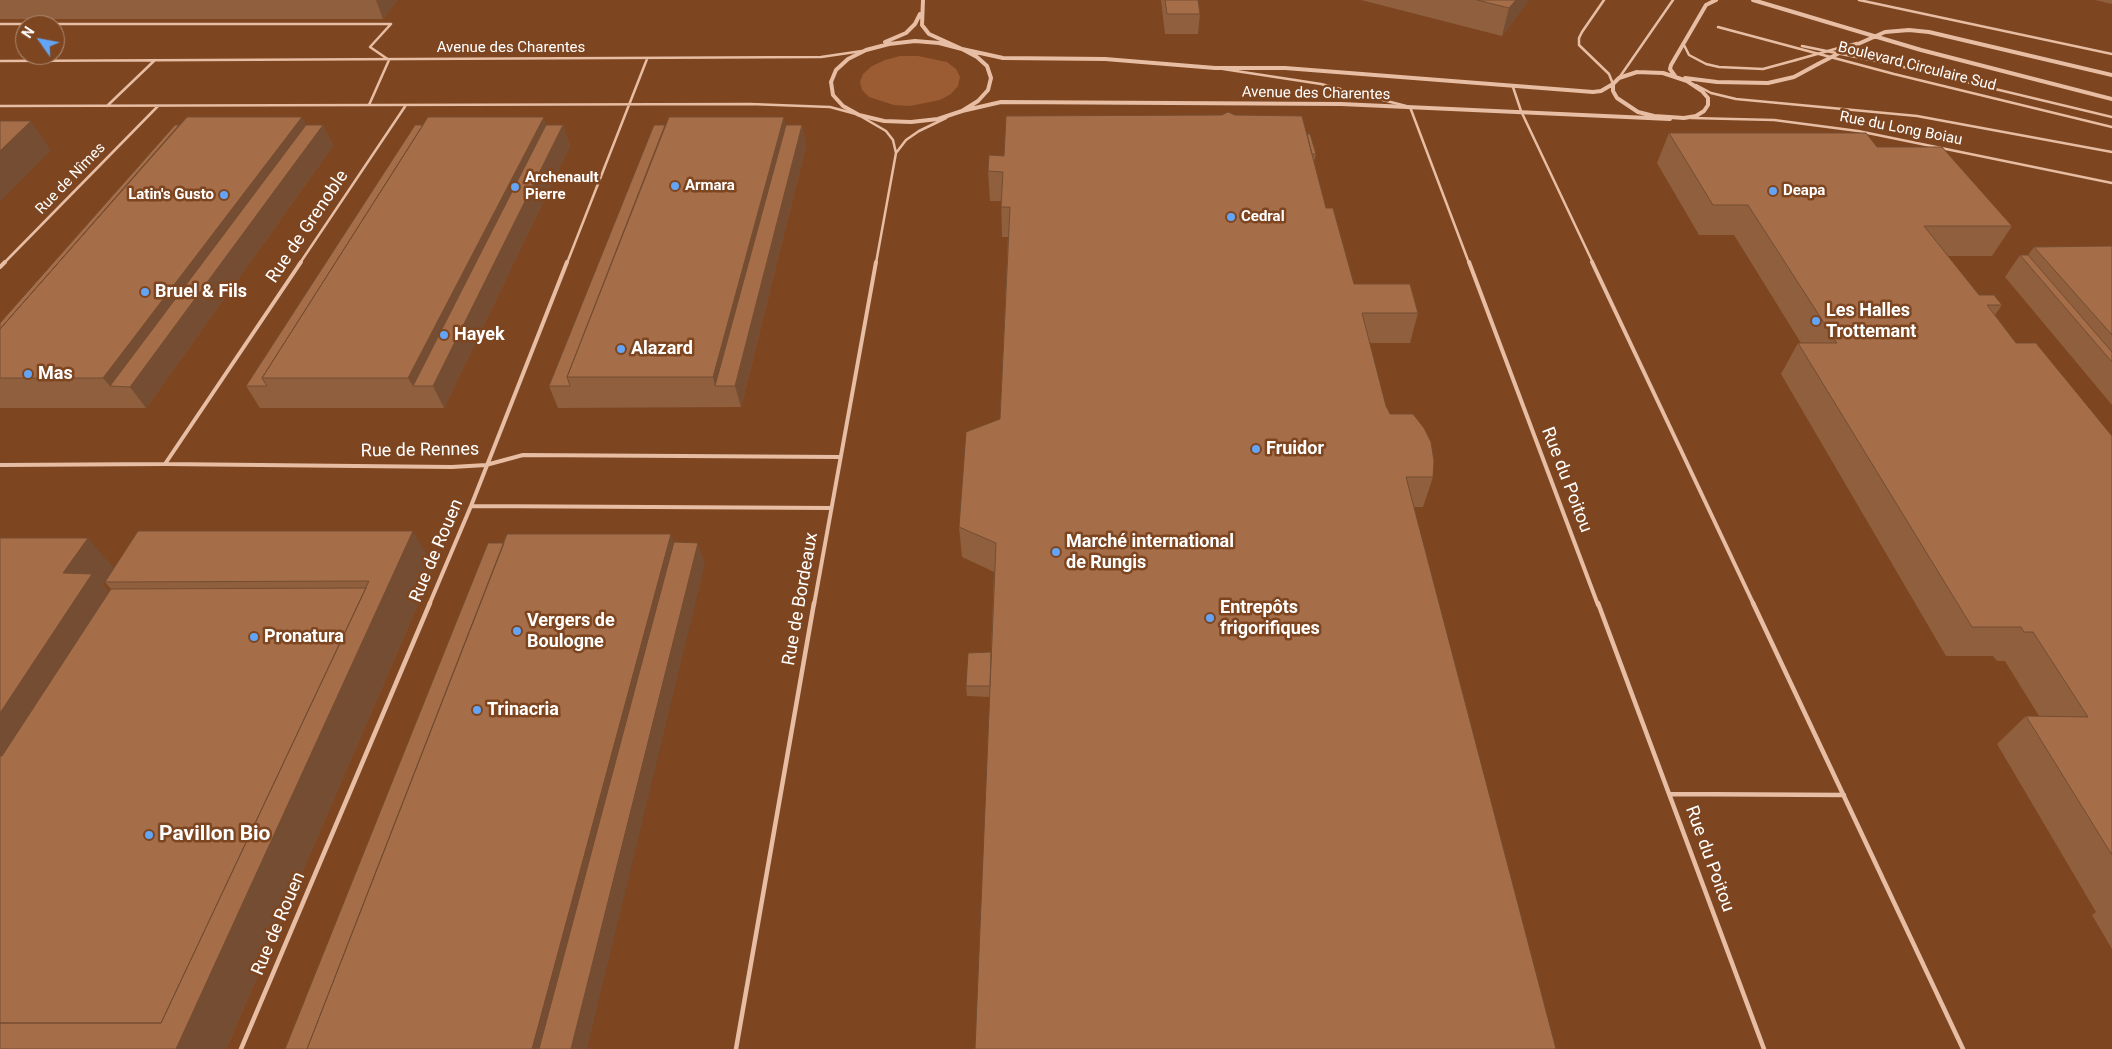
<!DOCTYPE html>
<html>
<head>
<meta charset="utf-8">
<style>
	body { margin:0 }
	#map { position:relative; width:2112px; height:1049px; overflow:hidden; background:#7d4520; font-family:Roboto,sans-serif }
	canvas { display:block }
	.north { position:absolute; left:15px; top:15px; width:50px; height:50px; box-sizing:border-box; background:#7d4520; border:1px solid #b18f79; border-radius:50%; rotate:303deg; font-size:14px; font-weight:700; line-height:20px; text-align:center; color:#fff }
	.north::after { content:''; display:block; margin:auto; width:18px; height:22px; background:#63a4f4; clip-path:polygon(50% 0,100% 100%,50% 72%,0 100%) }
</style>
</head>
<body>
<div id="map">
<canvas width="2112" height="1049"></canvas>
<div class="north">N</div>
</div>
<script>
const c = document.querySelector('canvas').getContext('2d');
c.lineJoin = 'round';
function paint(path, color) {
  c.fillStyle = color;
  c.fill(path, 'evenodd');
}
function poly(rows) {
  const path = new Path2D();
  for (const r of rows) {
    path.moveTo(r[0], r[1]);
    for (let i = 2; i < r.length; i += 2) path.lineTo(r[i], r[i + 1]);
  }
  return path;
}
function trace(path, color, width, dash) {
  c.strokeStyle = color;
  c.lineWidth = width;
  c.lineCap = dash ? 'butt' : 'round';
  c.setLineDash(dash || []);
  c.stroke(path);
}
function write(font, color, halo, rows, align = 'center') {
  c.font = font + ' Roboto,sans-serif';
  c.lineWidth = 5;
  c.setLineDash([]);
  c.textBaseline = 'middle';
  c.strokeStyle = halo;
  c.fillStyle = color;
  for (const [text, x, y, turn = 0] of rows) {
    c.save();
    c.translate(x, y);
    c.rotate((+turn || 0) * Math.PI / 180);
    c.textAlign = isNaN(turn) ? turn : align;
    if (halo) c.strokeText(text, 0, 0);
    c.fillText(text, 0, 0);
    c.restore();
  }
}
const green = poly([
	[900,56,918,56,947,62,956,69,960,77,958,86,951,94,940,100,910,106,894,105,869,97,862,90,860,82,863,74,872,66,885,60]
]);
const laneFar2 = poly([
	[1604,0,1582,32,1579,38,1579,45,1609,74,1613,84],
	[1859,0,2112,54],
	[0,24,391,24],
	[1718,27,1894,74,2112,127],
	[1683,43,1689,55,1706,64,1719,67,1763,69,1796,60],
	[1802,46,1895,65,2112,117],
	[1842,47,1857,43],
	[0,61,821,57,862,51],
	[1223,69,1321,84,1410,107,1469,263],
	[1619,78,1673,0],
	[1696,85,1711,93,1736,99,1917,116,2112,152],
	[1513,87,1521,111,1593,263],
	[369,105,389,60,370,47,391,24],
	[0,106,750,104,830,107,856,114],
	[107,106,155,60],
	[862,117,886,131,893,140,896,153,876,263],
	[1691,118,1774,120,1858,131,2112,183],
	[896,153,906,140,919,131,946,118],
	[4,263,158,106],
	[300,263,406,105],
	[567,263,647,59]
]);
const laneFar1 = poly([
	[1469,262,1598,605],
	[1592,262,1754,605],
	[0,267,5,262],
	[165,464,301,262],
	[0,465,165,464,452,467,486,465,523,455,840,457],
	[471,506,831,508],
	[429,605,471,506,567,262],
	[814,605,876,262]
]);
const lane = poly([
	[1598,603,1764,1049],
	[1753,603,1963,1049],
	[1670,794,1844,795],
	[241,1049,430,603],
	[736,1049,814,603]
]);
const street = poly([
	[923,0,922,25,929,34,962,49,1003,58,1105,59,1215,68,1285,68,1593,92,1601,91,1613,84],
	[1753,0,1921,50,2112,99],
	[915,41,939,43,962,49,977,57,987,66,991,78,988,90,978,101,962,111,938,119,911,122,884,121,859,115,843,106,833,95,831,82,836,70,848,59,866,50,889,44,915,41],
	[885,42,906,33,915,24,920,14],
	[1849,48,1885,32,1909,30,1929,32,2112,75],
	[1637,72,1663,73,1687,81,1702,91,1708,98,1708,105,1704,111,1696,116,1684,118,1654,116,1638,112,1617,98,1613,91,1613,84,1619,78,1637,72],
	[1675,76,1670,69,1671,65,1706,5,1716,0],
	[1685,78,1717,82,1768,83,1794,77,1818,64],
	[962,111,1001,102,1341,104,1670,119]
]);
const laneBridge = poly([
	[1796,60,1842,47]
]);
const streetBridge = poly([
	[1818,64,1849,48]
]);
const wall = poly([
	[0,0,397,0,383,19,0,19],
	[1161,0,1198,0,1200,14,1198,34,1165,34],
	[1361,0,1529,0,1502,36],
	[2095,0,2112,0,2112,4],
	[1235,115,1316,154,1314,162,1326,208,1354,284,1418,313,1410,343,1369,343,1386,406,1390,414,1433,477,1423,507,1414,507,989,697,967,696,966,686,991,652,994,572,962,557,959,527,1000,419,1008,237,1002,237,1001,201,990,201,988,171,1004,156],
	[306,125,323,125,333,146,146,408,0,408,0,323],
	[546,125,563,125,570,146,444,408,260,408,246,386],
	[786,125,802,125,806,146,741,407,558,408,549,386],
	[1669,133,1877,147,2012,226,1992,256,1948,256,1979,295,2002,305,1995,315,2016,343,2112,436,2112,949,2092,915,2096,912,1997,744,2026,716,2039,716,2005,661,1997,661,1993,656,1946,656,1781,374,1798,343,1801,343,1734,235,1699,235,1657,163],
	[2112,246,2112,405,2005,277,2020,255,2028,255,2034,247],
	[434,567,226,1049,0,1049,103,585,109,592,111,589,105,582]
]);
const shadedWall = poly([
	[376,0,397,0,383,19],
	[1516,0,1529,0,1502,36,1509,8],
	[302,117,313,139,323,125,333,146,146,408,130,387,110,386,103,378],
	[544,117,553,145,563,125,570,146,444,408,433,386,413,386,408,378],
	[784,117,790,146,715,386,713,377],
	[31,121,51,150,0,202,0,151],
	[802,125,806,146,741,407,735,386],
	[413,531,434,567,226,1049,176,1049],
	[671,534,681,564,556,1049,532,1049],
	[88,538,114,568,103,585,119,603,0,781,0,713,63,573],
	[698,543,705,564,587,1049,571,1049]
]);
const building = poly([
	[1165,0,1198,0,1200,14,1167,14,1165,0],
	[1477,0,1516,0,1509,8,1477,0],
	[1228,112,1235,115,1302,116,1326,208,1333,208,1354,284,1410,284,1418,313,1362,313,1386,406,1390,414,1413,414,1424,428,1431,442,1434,461,1433,477,1406,477,1556,1049,975,1049,996,543,959,527,966,432,1000,419,1010,207,1001,207,1003,172,988,171,989,155,1004,156,1006,116,1222,115,1228,112],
	[187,117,302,117,103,378,0,378,0,329,187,117],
	[428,117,544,117,408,378,262,378,428,117],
	[669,117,784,117,713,377,567,377,669,117],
	[0,121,31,121,0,151,0,121],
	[175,125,179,125,0,329,0,323,175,125],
	[306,125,323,125,130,387,110,386,306,125],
	[415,125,423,125,262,378,267,386,246,386,415,125],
	[546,125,563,125,433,386,413,386,546,125],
	[654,125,665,125,567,377,570,386,549,386,654,125],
	[786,125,802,125,735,386,715,386,786,125],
	[1669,133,1866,133,1877,147,1942,147,2012,226,1924,226,1979,295,1994,295,2002,305,1987,305,2016,343,2036,343,2112,436,2112,855,2026,716,2088,717,2033,632,2024,632,2021,627,1972,627,1798,343,1837,343,1748,205,1713,205,1669,133],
	[1307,134,1310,134,1316,154,1312,154,1307,134],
	[2112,246,2112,335,2034,247,2112,246],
	[2020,255,2028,255,2112,352,2112,362,2020,255],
	[138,531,413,531,176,1049,0,1049,0,1023,161,1023,369,581,105,582,138,531],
	[507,534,671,534,532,1049,307,1049,507,534],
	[0,538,88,538,63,573,92,574,0,713,0,538],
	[674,542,698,543,571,1049,539,1049,674,542],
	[488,543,504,543,307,1049,285,1049,488,543],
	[366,588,161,1023,0,1023,0,756,2,756,111,589,366,588],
	[991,652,990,686,966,686,968,653,991,652]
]);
const markers = [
	[675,186,5,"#63a4f4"],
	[515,187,5,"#63a4f4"],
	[1773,191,5,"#63a4f4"],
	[224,195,5,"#63a4f4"],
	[1231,217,5,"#63a4f4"],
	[145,292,5,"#63a4f4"],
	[1816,321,5,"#63a4f4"],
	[444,335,5,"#63a4f4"],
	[621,349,5,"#63a4f4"],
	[28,374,5,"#63a4f4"],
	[1256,449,5,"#63a4f4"],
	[1056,552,5,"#63a4f4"],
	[1210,618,5,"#63a4f4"],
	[517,631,5,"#63a4f4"],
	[254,637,5,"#63a4f4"],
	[477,710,5,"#63a4f4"],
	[149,835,5,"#63a4f4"]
];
const farStreetnames = [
	["Avenue des Charentes",511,48],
	["Boulevard Circulaire Sud",1917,67,14],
	["Avenue des Charentes",1316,94,1],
	["Rue du Long Boiau",1901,129,11],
	["Rue de Nîmes",71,179,-46]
];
const farPoinames = [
	["Archenault",525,178],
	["Pierre",525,195],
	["Armara",685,186],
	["Deapa",1783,191],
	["Latin's Gusto",214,195,"right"],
	["Cedral",1241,217]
];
const streetNames = [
	["Rue de Grenoble",308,227,-56],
	["Rue de Rennes",420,451,-1],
	["Rue du Poitou",1566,480,69],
	["Rue de Rouen",437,551,-67],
	["Rue de Bordeaux",801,599,-80],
	["Rue du Poitou",1709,859,70],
	["Rue de Rouen",279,924,-67]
];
const poiNames = [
	["Bruel & Fils",155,292],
	["Les Halles",1826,311],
	["Trottemant",1826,332],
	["Hayek",454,335],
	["Alazard",631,349],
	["Mas",38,374],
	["Fruidor",1266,449],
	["Marché international",1066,542],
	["de Rungis",1066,563],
	["Entrepôts",1220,608],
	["frigorifiques",1220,629],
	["Vergers de",527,621],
	["Boulogne",527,642],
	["Pronatura",264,637],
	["Trinacria",487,710]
];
const nearPoinames = [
	["Pavillon Bio",159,835]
];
paint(green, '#9b5c33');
trace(laneFar2, '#e7bda3', 2.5);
trace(laneFar1, '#e7bda3', 4);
trace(lane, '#e7bda3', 4.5);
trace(street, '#e7bda3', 4);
trace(laneBridge, '#e7bda3', 2.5);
trace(streetBridge, '#e7bda3', 4);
paint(wall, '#8f5f3e');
paint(shadedWall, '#744d32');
paint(building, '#a66e48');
trace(building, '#744d32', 1);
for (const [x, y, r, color] of markers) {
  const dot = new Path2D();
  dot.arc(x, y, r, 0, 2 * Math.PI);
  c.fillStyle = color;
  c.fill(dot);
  trace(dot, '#7d4520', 2);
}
write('15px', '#fff', '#7d4520', farStreetnames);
write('bold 15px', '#fff', '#7d4520', farPoinames, 'left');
write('18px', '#fff', '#7d4520', streetNames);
write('bold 18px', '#fff', '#7d4520', poiNames, 'left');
write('bold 21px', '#fff', '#7d4520', nearPoinames, 'left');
</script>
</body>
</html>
